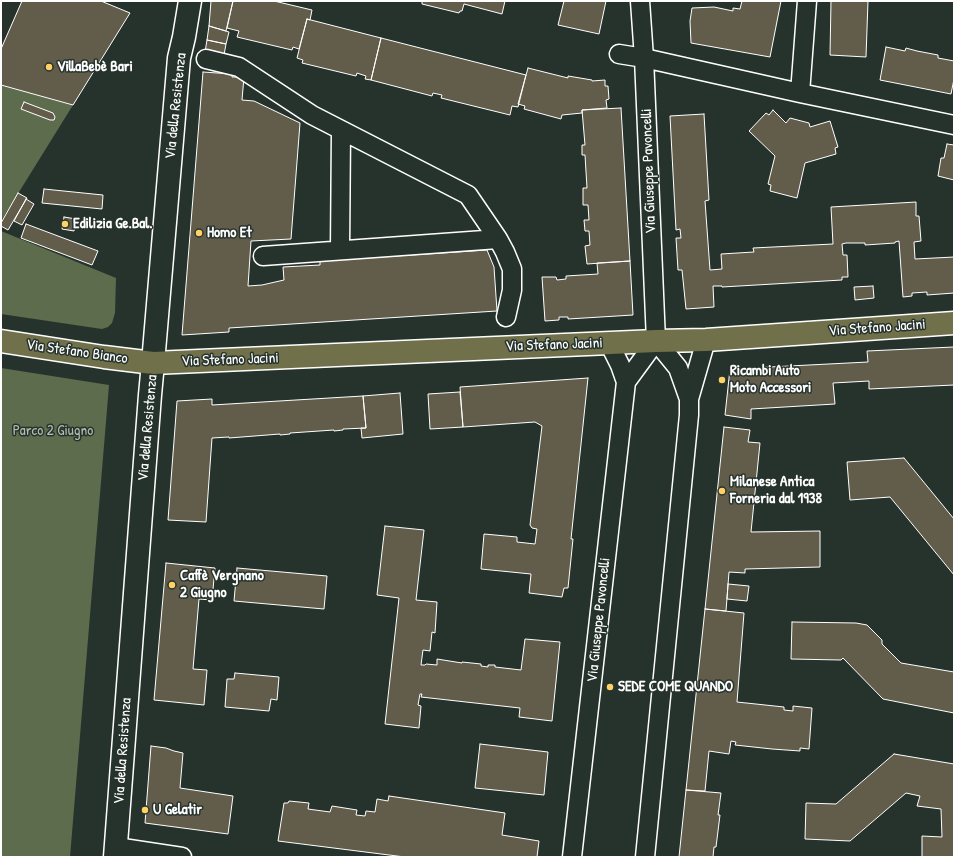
<!DOCTYPE html>
<html>
<head>
<meta charset="utf-8">
<style>
	body { margin:0 }
	#map { position:relative; width:955px; height:858px; overflow:hidden; background:#26332d; font-family:"Patrick Hand",sans-serif }
	canvas { display:block }
	.frame { position:absolute; inset:0; border:2px solid #fff; pointer-events:none }
</style>
</head>
<body>
<div id="map">
<canvas width="955" height="858"></canvas>
<div class="frame"></div>
</div>
<script>
const c = document.querySelector('canvas').getContext('2d');
c.lineJoin = 'round';
function paint(path, color) {
  c.fillStyle = color;
  c.fill(path, 'evenodd');
}
function poly(rows) {
  const path = new Path2D();
  for (const r of rows) {
    path.moveTo(r[0], r[1]);
    for (let i = 2; i < r.length; i += 2) path.lineTo(r[i], r[i + 1]);
  }
  return path;
}
function trace(path, color, width, dash) {
  c.strokeStyle = color;
  c.lineWidth = width;
  c.lineCap = dash ? 'butt' : 'round';
  c.setLineDash(dash || []);
  c.stroke(path);
}
function write(font, color, halo, rows, align = 'center') {
  c.font = font + ' "Patrick Hand",sans-serif';
  c.lineWidth = 3;
  c.setLineDash([]);
  c.textBaseline = 'middle';
  c.strokeStyle = halo;
  c.fillStyle = color;
  for (const [text, x, y, turn = 0] of rows) {
    c.save();
    c.translate(x, y);
    c.rotate((+turn || 0) * Math.PI / 180);
    c.textAlign = isNaN(turn) ? turn : align;
    if (halo) c.strokeText(text, 0, 0);
    c.fillText(text, 0, 0);
    c.restore();
  }
}
const green = poly([
	[1,85,73,105,1,221],
	[1,231,116,278,115,313,112,323,108,327,102,329,1,314],
	[1,368,109,385,70,857,1,857]
]);
const building = poly([
	[22,1,101,1,130,13,73,105,1,85,1,49,22,1],
	[211,1,233,1,226,31,209,26,211,1],
	[233,1,274,1,312,10,310,20,307,19,299,49,293,47,292,50,237,37,239,31,227,28,233,1],
	[422,1,505,1,502,14,464,4,462,11,460,11,459,13,422,4,422,1],
	[564,1,606,1,599,34,558,25,564,1],
	[742,1,781,1,770,57,691,43,690,21,692,8,714,7,733,11,733,8,740,9,742,1],
	[831,1,868,1,866,57,830,55,831,1],
	[307,19,381,38,371,80,365,79,366,76,357,73,356,76,302,63,303,60,297,58,307,19],
	[209,26,229,32,226,44,207,40,209,26],
	[381,38,526,75,518,107,512,106,510,115,441,98,442,95,433,93,432,96,371,80,381,38],
	[207,40,226,44,224,55,205,52,207,40],
	[886,47,905,51,906,48,917,51,938,55,938,58,954,61,954,79,951,94,880,80,886,47],
	[528,68,568,78,568,76,592,80,592,81,605,80,605,86,608,86,609,99,606,100,607,108,582,110,582,113,562,115,561,119,524,109,525,106,518,104,528,68],
	[203,72,232,74,232,77,244,77,242,100,254,101,300,123,291,239,251,241,248,286,262,285,284,280,283,267,320,265,320,261,487,250,494,267,497,311,229,328,229,332,182,335,203,72],
	[24,102,53,113,55,117,54,120,50,120,21,109,24,102],
	[621,108,630,261,587,264,585,246,590,245,589,231,585,231,584,220,589,220,588,205,583,205,583,188,587,188,585,155,582,155,582,145,585,145,582,110,621,108],
	[773,110,786,123,790,118,809,123,810,127,830,121,838,147,835,148,836,154,805,163,797,198,770,191,771,185,768,184,775,156,749,131,766,113,769,115,773,110],
	[704,114,709,200,705,201,710,270,722,269,721,254,754,252,753,248,833,244,831,207,916,202,916,216,919,216,921,241,914,242,915,259,954,257,954,293,927,295,927,292,912,293,912,296,903,297,899,241,895,242,895,243,865,245,865,243,846,243,842,244,843,255,847,255,848,277,842,277,842,280,722,287,722,286,713,286,714,307,686,309,682,270,678,270,676,238,681,238,680,229,676,230,670,116,704,114],
	[947,144,954,145,954,180,938,176,941,158,944,158,947,144],
	[44,189,103,195,102,209,42,203,44,189],
	[18,193,27,198,8,230,1,226,1,223,18,193],
	[26,199,34,204,22,225,14,221,26,199],
	[64,217,76,219,74,231,62,229,64,217],
	[26,224,98,251,92,265,21,238,26,224],
	[630,261,633,315,568,319,568,317,559,317,559,320,545,321,542,277,556,277,557,280,566,279,566,276,598,274,597,263,630,261],
	[873,286,874,298,855,300,854,287,873,286],
	[954,347,954,385,869,389,869,381,833,383,835,404,751,409,751,419,725,415,730,369,868,362,867,351,954,347],
	[588,378,571,539,573,539,568,588,564,588,562,597,529,593,531,574,481,569,484,534,517,537,517,542,535,544,537,529,532,528,530,525,542,426,535,422,463,427,460,387,588,378],
	[460,392,463,427,430,429,428,394,460,392],
	[400,393,403,434,362,438,361,428,366,428,363,396,400,393],
	[363,396,366,428,343,429,343,430,334,431,334,430,290,433,290,434,280,435,280,434,229,438,229,437,212,438,206,522,168,520,177,401,212,399,212,405,363,396],
	[724,427,750,430,748,442,760,443,751,532,820,531,820,567,745,569,745,573,729,572,726,611,705,609,724,427],
	[904,458,954,519,954,575,890,497,850,500,847,462,904,458],
	[385,526,424,530,416,600,437,602,435,633,432,632,430,651,423,650,421,665,425,665,426,664,437,665,437,659,462,663,462,662,481,664,481,666,488,667,488,665,495,665,495,667,521,670,525,639,560,642,552,721,519,717,520,708,421,697,422,694,420,694,418,705,421,706,419,728,385,724,399,598,377,595,385,526],
	[166,563,215,568,212,600,199,599,193,669,207,670,204,705,154,700,166,563],
	[237,568,327,576,324,609,234,601,237,568],
	[728,584,749,586,747,601,727,599,728,584],
	[705,609,744,613,737,702,784,707,784,710,793,711,793,706,812,708,809,749,800,748,800,751,772,749,735,745,736,742,731,741,729,754,709,751,705,791,686,790,705,609],
	[792,622,856,623,867,625,882,640,882,644,901,663,954,672,954,713,883,699,843,658,841,660,791,659,792,622],
	[235,673,279,677,277,700,271,699,269,711,225,707,227,679,234,679,235,673],
	[480,744,548,752,544,795,475,788,480,744],
	[151,746,166,748,174,751,183,753,180,788,233,796,228,834,145,823,151,746],
	[894,754,954,764,954,857,922,857,922,836,942,837,941,809,917,806,920,796,906,793,850,841,805,839,806,803,836,804,894,754],
	[686,790,721,793,718,815,720,815,716,847,714,847,713,857,679,857,686,790],
	[389,796,505,813,502,835,539,841,537,857,405,857,278,841,284,803,288,803,289,801,309,803,308,809,330,812,332,806,357,810,356,815,365,816,366,811,375,812,377,799,388,801,389,796]
]);
const street = poly([
	[640,1,644,58,656,341,678,368,689,399],
	[619,54,644,58,800,93,954,125],
	[206,59,239,67,312,115,468,195,498,239,505,252,512,269,512,290,506,317],
	[800,93,807,1],
	[340,250,341,130],
	[263,256,498,239],
	[626,382,656,341],
	[116,847,182,857],
	[572,857,626,382,620,365,609,343],
	[645,857,689,415,689,399,706,340]
]);
const secondary = poly([
	[115,857,150,395,153,363,179,58,184,37,190,1]
]);
const primary = poly([
	[1,341,104,357,153,363,656,341,706,340,954,323]
]);
const markers = [
	[49,67,4,"#ffd166"],
	[65,224,4,"#ffd166"],
	[199,233,4,"#ffd166"],
	[722,380,4,"#ffd166"],
	[722,491,4,"#ffd166"],
	[172,585,4,"#ffd166"],
	[610,687,4,"#ffd166"],
	[145,810,4,"#ffd166"]
];
const poiNames = [
	["VillaBebè Bari",57,67],
	["Edilizia Ge.Bal.",73,224],
	["Homo Et",207,233],
	["Ricambi Auto",730,371],
	["Moto Accessori",730,388],
	["Milanese Antica",730,482],
	["Forneria dal 1938",730,499],
	["Caffè Vergnano",180,576],
	["2 Giugno",180,593],
	["SEDE COME QUANDO",618,687],
	["U Gelatir",153,810]
];
const streetNames = [
	["Via della Resistenza",176,106,-84],
	["Via Giuseppe Pavoncelli",649,171,-92],
	["Via Stefano Jacini",877,328,-4],
	["Via Stefano Jacini",554,345,-2],
	["Via Stefano Bianco",77,352,8],
	["Via Stefano Jacini",230,360,-2],
	["Via della Resistenza",148,428,-85],
	["Via Giuseppe Pavoncelli",599,620,-84],
	["Via della Resistenza",123,751,-86]
];
const parkNames = [
	["Parco 2 Giugno",53,431]
];
paint(green, '#5e6c4e');
paint(building, '#625d4b');
trace(building, '#fff', 1);
trace(street, '#fff', 21);
trace(secondary, '#fff', 25);
trace(primary, '#fff', 25);
trace(street, '#26332d', 18);
trace(secondary, '#26332d', 22);
trace(primary, '#70704a', 22);
for (const [x, y, r, color] of markers) {
  const dot = new Path2D();
  dot.arc(x, y, r, 0, 2 * Math.PI);
  c.fillStyle = color;
  c.fill(dot);
  trace(dot, '#26332d', 1.5);
}
write('bold 15px', '#fff', '#26332d', poiNames, 'left');
write('15px', '#fff', '#26332d', streetNames);
write('15px', '#b7bdaf', '#26332d', parkNames);
</script>
</body>
</html>
